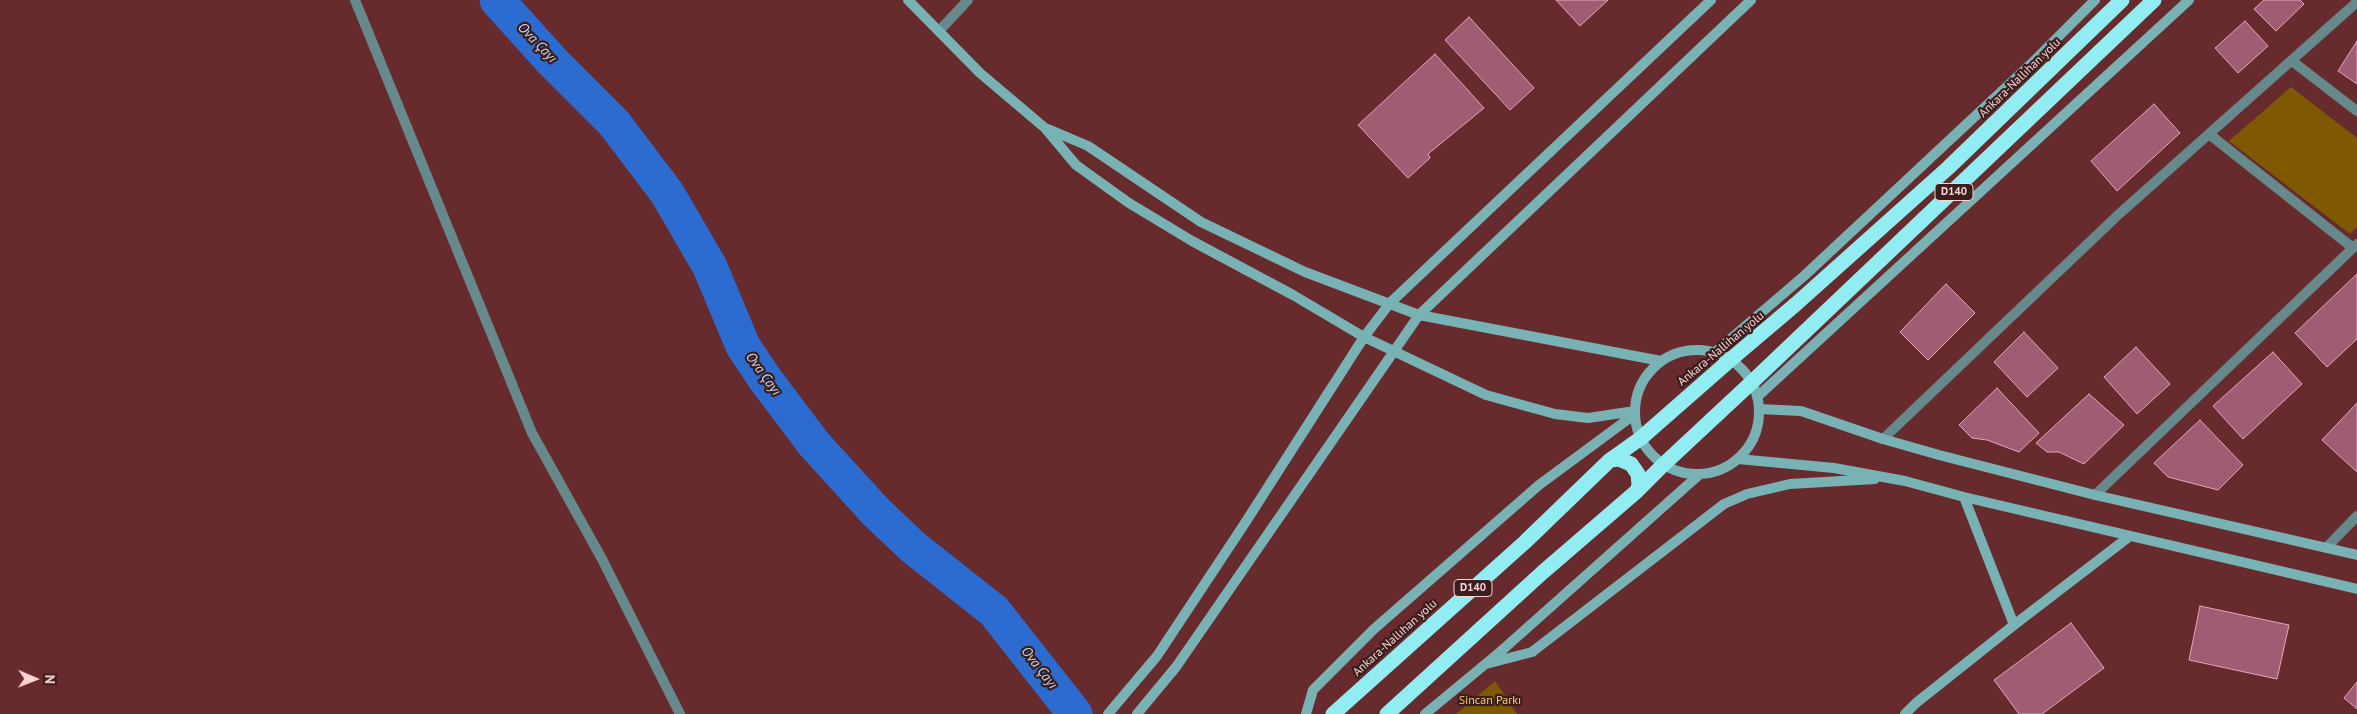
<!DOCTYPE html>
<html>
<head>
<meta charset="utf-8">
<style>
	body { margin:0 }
	#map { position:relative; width:2357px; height:714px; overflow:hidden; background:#672a2d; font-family:"PT Sans",sans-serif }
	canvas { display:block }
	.north { position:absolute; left:10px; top:654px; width:50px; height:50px; -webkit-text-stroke:4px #3a1e1e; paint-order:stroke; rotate:91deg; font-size:14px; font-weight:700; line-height:20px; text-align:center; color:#fcd4d4 }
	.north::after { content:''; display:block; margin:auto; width:18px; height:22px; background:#fcd4d4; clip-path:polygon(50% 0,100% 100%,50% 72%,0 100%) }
</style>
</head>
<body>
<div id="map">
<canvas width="2357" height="714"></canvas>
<div class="north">N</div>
</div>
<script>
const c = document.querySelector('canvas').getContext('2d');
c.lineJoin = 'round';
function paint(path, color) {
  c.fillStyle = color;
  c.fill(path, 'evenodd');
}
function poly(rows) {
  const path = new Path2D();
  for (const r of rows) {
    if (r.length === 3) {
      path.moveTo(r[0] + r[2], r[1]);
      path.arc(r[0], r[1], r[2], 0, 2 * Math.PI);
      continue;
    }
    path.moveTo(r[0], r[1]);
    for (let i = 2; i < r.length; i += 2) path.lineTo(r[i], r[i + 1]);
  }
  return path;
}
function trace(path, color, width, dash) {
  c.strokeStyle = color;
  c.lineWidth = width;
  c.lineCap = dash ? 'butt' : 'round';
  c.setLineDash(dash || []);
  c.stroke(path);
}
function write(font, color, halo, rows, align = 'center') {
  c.font = font + ' "PT Sans",sans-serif';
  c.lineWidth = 4.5;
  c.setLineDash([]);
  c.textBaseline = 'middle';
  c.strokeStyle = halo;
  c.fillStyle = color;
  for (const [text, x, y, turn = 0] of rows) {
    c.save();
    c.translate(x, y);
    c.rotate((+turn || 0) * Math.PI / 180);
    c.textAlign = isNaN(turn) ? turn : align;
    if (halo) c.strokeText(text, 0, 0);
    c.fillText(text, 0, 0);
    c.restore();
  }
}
const green = poly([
	[2291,87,2357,138,2357,227,2350,234,2229,141],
	[1495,681,1517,714,1456,714]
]);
const river = poly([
	[497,0,552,61,614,123,667,193,710,267,743,346,765,379,814,444,876,512,913,547,994,611,1075,714]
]);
const building = poly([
	[1556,0,1608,0,1580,26,1556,0],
	[2264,0,2300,0,2304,4,2276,31,2254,9,2264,0],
	[1469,17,1534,88,1510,110,1445,40,1469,17],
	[2245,21,2268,46,2238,73,2215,48,2245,21],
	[2357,41,2357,84,2338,71,2357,41],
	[1435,54,1484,108,1428,154,1430,158,1408,178,1358,125,1435,54],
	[2154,104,2180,133,2117,191,2091,161,2154,104],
	[2357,274,2357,339,2327,367,2295,333,2357,274],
	[1946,284,1975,313,1928,360,1900,332,1946,284],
	[2024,332,2058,368,2027,397,1994,362,2024,332],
	[2136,347,2170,384,2137,414,2104,377,2136,347],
	[2273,352,2302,384,2243,439,2213,406,2273,352],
	[1997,388,2039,433,2019,452,1987,440,1972,438,1959,425,1997,388],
	[2089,394,2124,425,2084,464,2059,452,2047,452,2036,443,2089,394],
	[2357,403,2357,472,2322,440,2357,403],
	[2200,420,2243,465,2218,490,2168,477,2154,463,2200,420],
	[2200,606,2289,625,2277,679,2189,660,2200,606],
	[2071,623,2104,668,2042,714,2019,714,1994,680,2071,623],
	[2357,682,2357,709,2344,698,2357,682]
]);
const street = poly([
	[355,0,532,433,602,559,680,714],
	[939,31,968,0],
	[2292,61,2357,111],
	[2209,134,2353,248],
	[1883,439,2118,215,2357,2],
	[2095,495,2357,244],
	[2327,547,2357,516]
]);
const secondary = poly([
	[908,0,980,73,1045,128,1076,165,1129,203,1192,241,1293,295,1364,337,1486,395,1555,414,1588,418,1635,411],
	[1048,129,1088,146,1201,222,1305,272,1419,315,1661,361],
	[1697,412,62],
	[1714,353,1804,276,2031,64,2095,0],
	[1757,397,2189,0],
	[1759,409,1801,411,1883,439,1939,455,2095,495,2357,555],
	[1738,459,1834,468,1905,481,1964,497,2357,589],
	[1964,497,2014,625],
	[1486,664,1532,652,1724,504,1747,494,1790,484,1875,479],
	[1108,714,1157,656,1245,523,1364,337,1390,303,1711,0],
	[1137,714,1176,667,1419,315,1751,0],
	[1306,714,1313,690,1374,629,1539,485,1635,414],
	[1425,714,1500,652,1700,474],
	[1905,714,1916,703,2014,625,2130,536]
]);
const highway = poly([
	[1730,360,1796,304,1948,168,2122,0],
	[1752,382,2154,0],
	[1610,460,1619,459,1631,464,1638,474,1639,485,1637,491],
	[1333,714,1525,542,1610,460,1641,438],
	[1387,714,1543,572,1637,491,1663,465]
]);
const highwayBridge = poly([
	[1641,438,1730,360],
	[1663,465,1752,382]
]);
const shields = [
	[1954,192,38],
	[1473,588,38]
];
const shieldNames = [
	["D140",1954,192],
	["D140",1473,588]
];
const streetNames = [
	["Ankara-Nallıhan yolu",2020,78,-44],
	["Ankara-Nallıhan yolu",1721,349,-40],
	["Ankara-Nallıhan yolu",1395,638,-42]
];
const parkNames = [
	["Sincan Parkı",1490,701]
];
const waterNames = [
	["Ova Çayı",537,43,46],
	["Ova Çayı",763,374,54],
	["Ova Çayı",1039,668,52]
];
paint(green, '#7f5902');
trace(river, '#2c6cd0', 35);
paint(building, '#9e5d72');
trace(building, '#eaa3b9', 1);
trace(street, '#668a8b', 10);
trace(secondary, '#78b2b4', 10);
trace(highway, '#91edf1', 15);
trace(highwayBridge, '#91edf1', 15);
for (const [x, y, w] of shields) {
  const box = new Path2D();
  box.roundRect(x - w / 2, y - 8.5, w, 17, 4);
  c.fillStyle = '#3a1e1e';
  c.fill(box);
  trace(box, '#fcd4d4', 1);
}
write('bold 11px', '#fcd4d4', null, shieldNames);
write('12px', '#fcd4d4', '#3a1e1e', streetNames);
write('12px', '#fac871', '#3a1e1e', parkNames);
write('italic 14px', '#c4d5ee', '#3a1e1e', waterNames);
</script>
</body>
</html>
